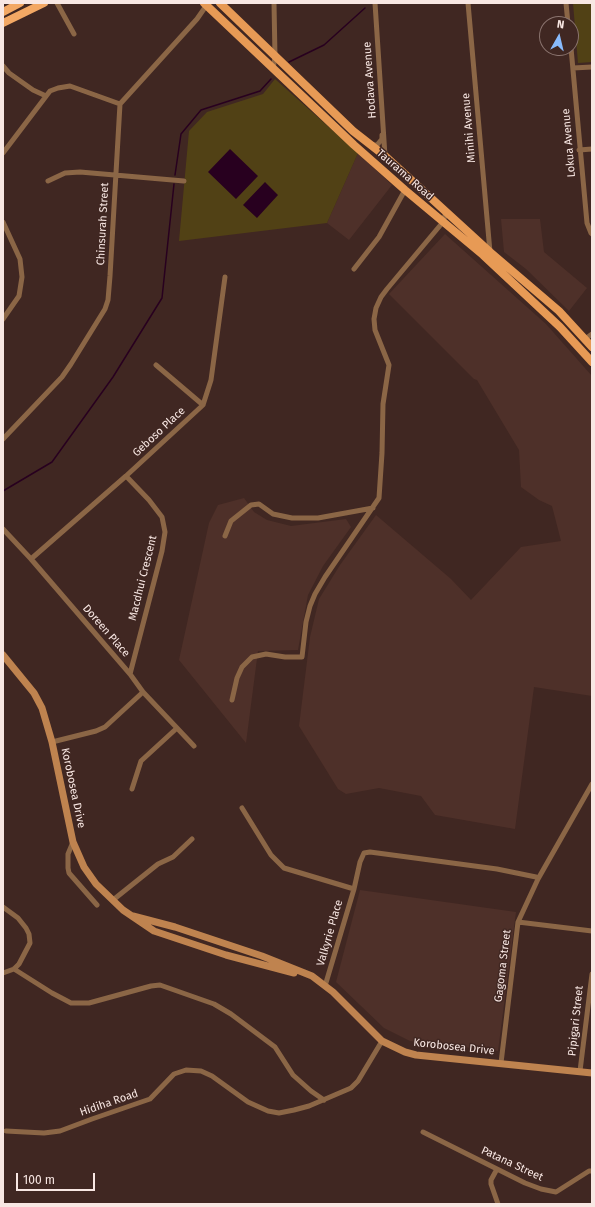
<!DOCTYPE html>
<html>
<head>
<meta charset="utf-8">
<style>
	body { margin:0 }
	#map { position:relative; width:595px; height:1207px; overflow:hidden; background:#402722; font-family:"Fira Sans",sans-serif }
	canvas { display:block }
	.frame { position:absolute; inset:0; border:4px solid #f8e7e3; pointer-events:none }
	.north { position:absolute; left:539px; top:16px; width:40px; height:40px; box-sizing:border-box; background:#402722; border:1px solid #8a746f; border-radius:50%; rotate:8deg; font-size:11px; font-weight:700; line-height:16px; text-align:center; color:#f8e7e3 }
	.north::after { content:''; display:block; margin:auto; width:14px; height:18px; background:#88bafc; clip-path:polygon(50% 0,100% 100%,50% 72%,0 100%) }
	.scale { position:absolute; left:16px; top:1173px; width:79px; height:18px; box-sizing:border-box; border:2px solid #f8e7e3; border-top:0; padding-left:5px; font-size:12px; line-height:14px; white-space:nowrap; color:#f8e7e3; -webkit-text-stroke:3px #402722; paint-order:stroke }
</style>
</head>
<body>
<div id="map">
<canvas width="595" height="1207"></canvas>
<div class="frame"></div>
<div class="north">N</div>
<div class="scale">100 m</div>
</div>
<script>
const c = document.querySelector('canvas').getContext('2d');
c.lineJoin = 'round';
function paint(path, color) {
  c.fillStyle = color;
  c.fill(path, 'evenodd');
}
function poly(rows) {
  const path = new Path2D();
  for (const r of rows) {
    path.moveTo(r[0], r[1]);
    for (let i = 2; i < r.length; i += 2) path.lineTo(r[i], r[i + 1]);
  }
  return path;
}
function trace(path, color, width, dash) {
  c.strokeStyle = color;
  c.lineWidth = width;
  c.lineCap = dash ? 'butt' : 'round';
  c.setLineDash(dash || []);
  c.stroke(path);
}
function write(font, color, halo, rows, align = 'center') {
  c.font = font + ' "Fira Sans",sans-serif';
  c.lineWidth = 3;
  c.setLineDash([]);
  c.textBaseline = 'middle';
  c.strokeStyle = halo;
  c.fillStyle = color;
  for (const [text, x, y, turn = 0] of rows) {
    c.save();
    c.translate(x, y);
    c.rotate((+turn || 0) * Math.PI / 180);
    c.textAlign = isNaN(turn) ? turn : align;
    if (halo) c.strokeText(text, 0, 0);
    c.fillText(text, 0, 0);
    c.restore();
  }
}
const built = poly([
	[358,153,392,185,349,240,327,223],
	[501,219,540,219,544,252,587,288,569,311,526,269,504,252],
	[445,234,546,324,592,376,592,696,534,687,515,829,435,815,421,796,379,788,346,794,338,789,299,726,310,637,319,599,340,565,376,515,451,579,471,600,521,547,561,541,552,506,539,500,521,487,519,450,477,380,474,379,389,294],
	[244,498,254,512,267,520,291,526,346,519,351,527,323,566,308,595,298,650,258,651,246,743,179,660,209,523,218,505],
	[360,890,516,912,498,1051,410,1041,384,1028,336,982]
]);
const green = poly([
	[573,3,592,3,592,62,578,63],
	[275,79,358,153,327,223,179,241,189,131,207,112,263,94]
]);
const water = poly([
	[230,149,258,176,236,199,208,172],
	[265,182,278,195,257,218,243,205]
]);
const stream = poly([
	[289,62,324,45,365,8],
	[175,175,181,134,201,110,260,91,271,79],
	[3,491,52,462,113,377,162,298,174,184]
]);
const minor = poly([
	[57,3,74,34],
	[375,3,385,156],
	[468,3,490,252],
	[566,3,568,24],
	[571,48,587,223,591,233,592,234],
	[3,66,9,73,33,90,46,96],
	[573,68,592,67],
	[273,69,275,57,274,3],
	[371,145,377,145,382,139,382,135],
	[579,150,592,149],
	[3,153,50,91,58,88,70,86,120,104],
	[48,181,65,173,80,172,184,181],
	[3,222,20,259,22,277,19,296,3,319],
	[354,269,379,237,405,190],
	[585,339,592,334],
	[156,365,203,405],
	[3,439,62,377,71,364,105,309,108,300,110,276,120,104,197,19,206,6],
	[126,476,149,500,162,517,165,532,162,551,130,674],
	[3,529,31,559,130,674,143,692,194,746],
	[225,536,231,521,251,505,259,504,273,514,292,518,318,518,373,508],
	[31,559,126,476,203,405,211,380,225,277],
	[232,700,237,678,242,667,252,657,266,654,285,657,302,657,306,622,310,606,315,594,325,577,379,498,382,453,383,404,389,365,375,330,374,319,376,308,381,297,387,289,443,222,446,212],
	[52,742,96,731,105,727,143,692],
	[132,789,141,761,177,728],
	[242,808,271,855,284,868,354,889,325,986],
	[73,842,68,854,68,868,69,873,97,905],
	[538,879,592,784],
	[354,889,360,862,364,853,370,852,497,869,536,877,538,879,518,922],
	[113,900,158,864,173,857,192,839],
	[3,907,18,918,26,928,29,934,30,943,19,964,14,969,3,973],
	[14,969,52,993,71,1003,89,1003,151,986,160,985,214,1004,231,1014,275,1047,293,1075,311,1091,324,1100],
	[501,1063,518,922,592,931],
	[580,1071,592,974],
	[6,1131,44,1133,60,1131,92,1119,150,1099,174,1074,186,1070,201,1071,212,1076,248,1102,268,1111,279,1113,294,1110,309,1106,351,1088,358,1081,382,1041],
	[423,1132,525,1183,541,1189,556,1192,589,1171,592,1171],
	[497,1169,491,1180,491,1184,498,1204]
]);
const secondary = poly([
	[3,655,34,693,42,708,52,742,73,842,84,867,96,884,123,910,154,931,226,955,294,973],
	[133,916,175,927,262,956,312,976,333,992,382,1041,405,1052,416,1055,592,1073]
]);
const primary = poly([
	[204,3,354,145,405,190,483,255,560,327,592,362],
	[220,3,353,131,385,156,490,252,559,311,592,347]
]);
const trunk = poly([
	[3,12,20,3],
	[3,23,44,3]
]);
const streetNames = [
	["Hodava Avenue",370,80,-94],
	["Minihi Avenue",469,128,-95],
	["Lokua Avenue",569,143,-95],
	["Taurama Road",405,175,41],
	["Chinsurah Street",103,224,-87],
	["Geboso Place",159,432,-43],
	["Macdhui Crescent",143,578,-76],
	["Doreen Place",106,631,49],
	["Korobosea Drive",73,788,78],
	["Valkyrie Place",330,933,-74],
	["Gagoma Street",503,966,-83],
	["Pipigari Street",576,1021,-84],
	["Korobosea Drive",454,1047,6],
	["Hidiha Road",109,1103,-19],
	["Patana Street",512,1164,25]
];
paint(built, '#4e3029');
paint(green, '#514115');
paint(water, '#28001f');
trace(stream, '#28001f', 1.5);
trace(minor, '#8b6646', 5);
trace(secondary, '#bf834f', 7);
trace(primary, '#e79a55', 8);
trace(trunk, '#f3a864', 8);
write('11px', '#f8e7e3', '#402722', streetNames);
</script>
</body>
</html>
